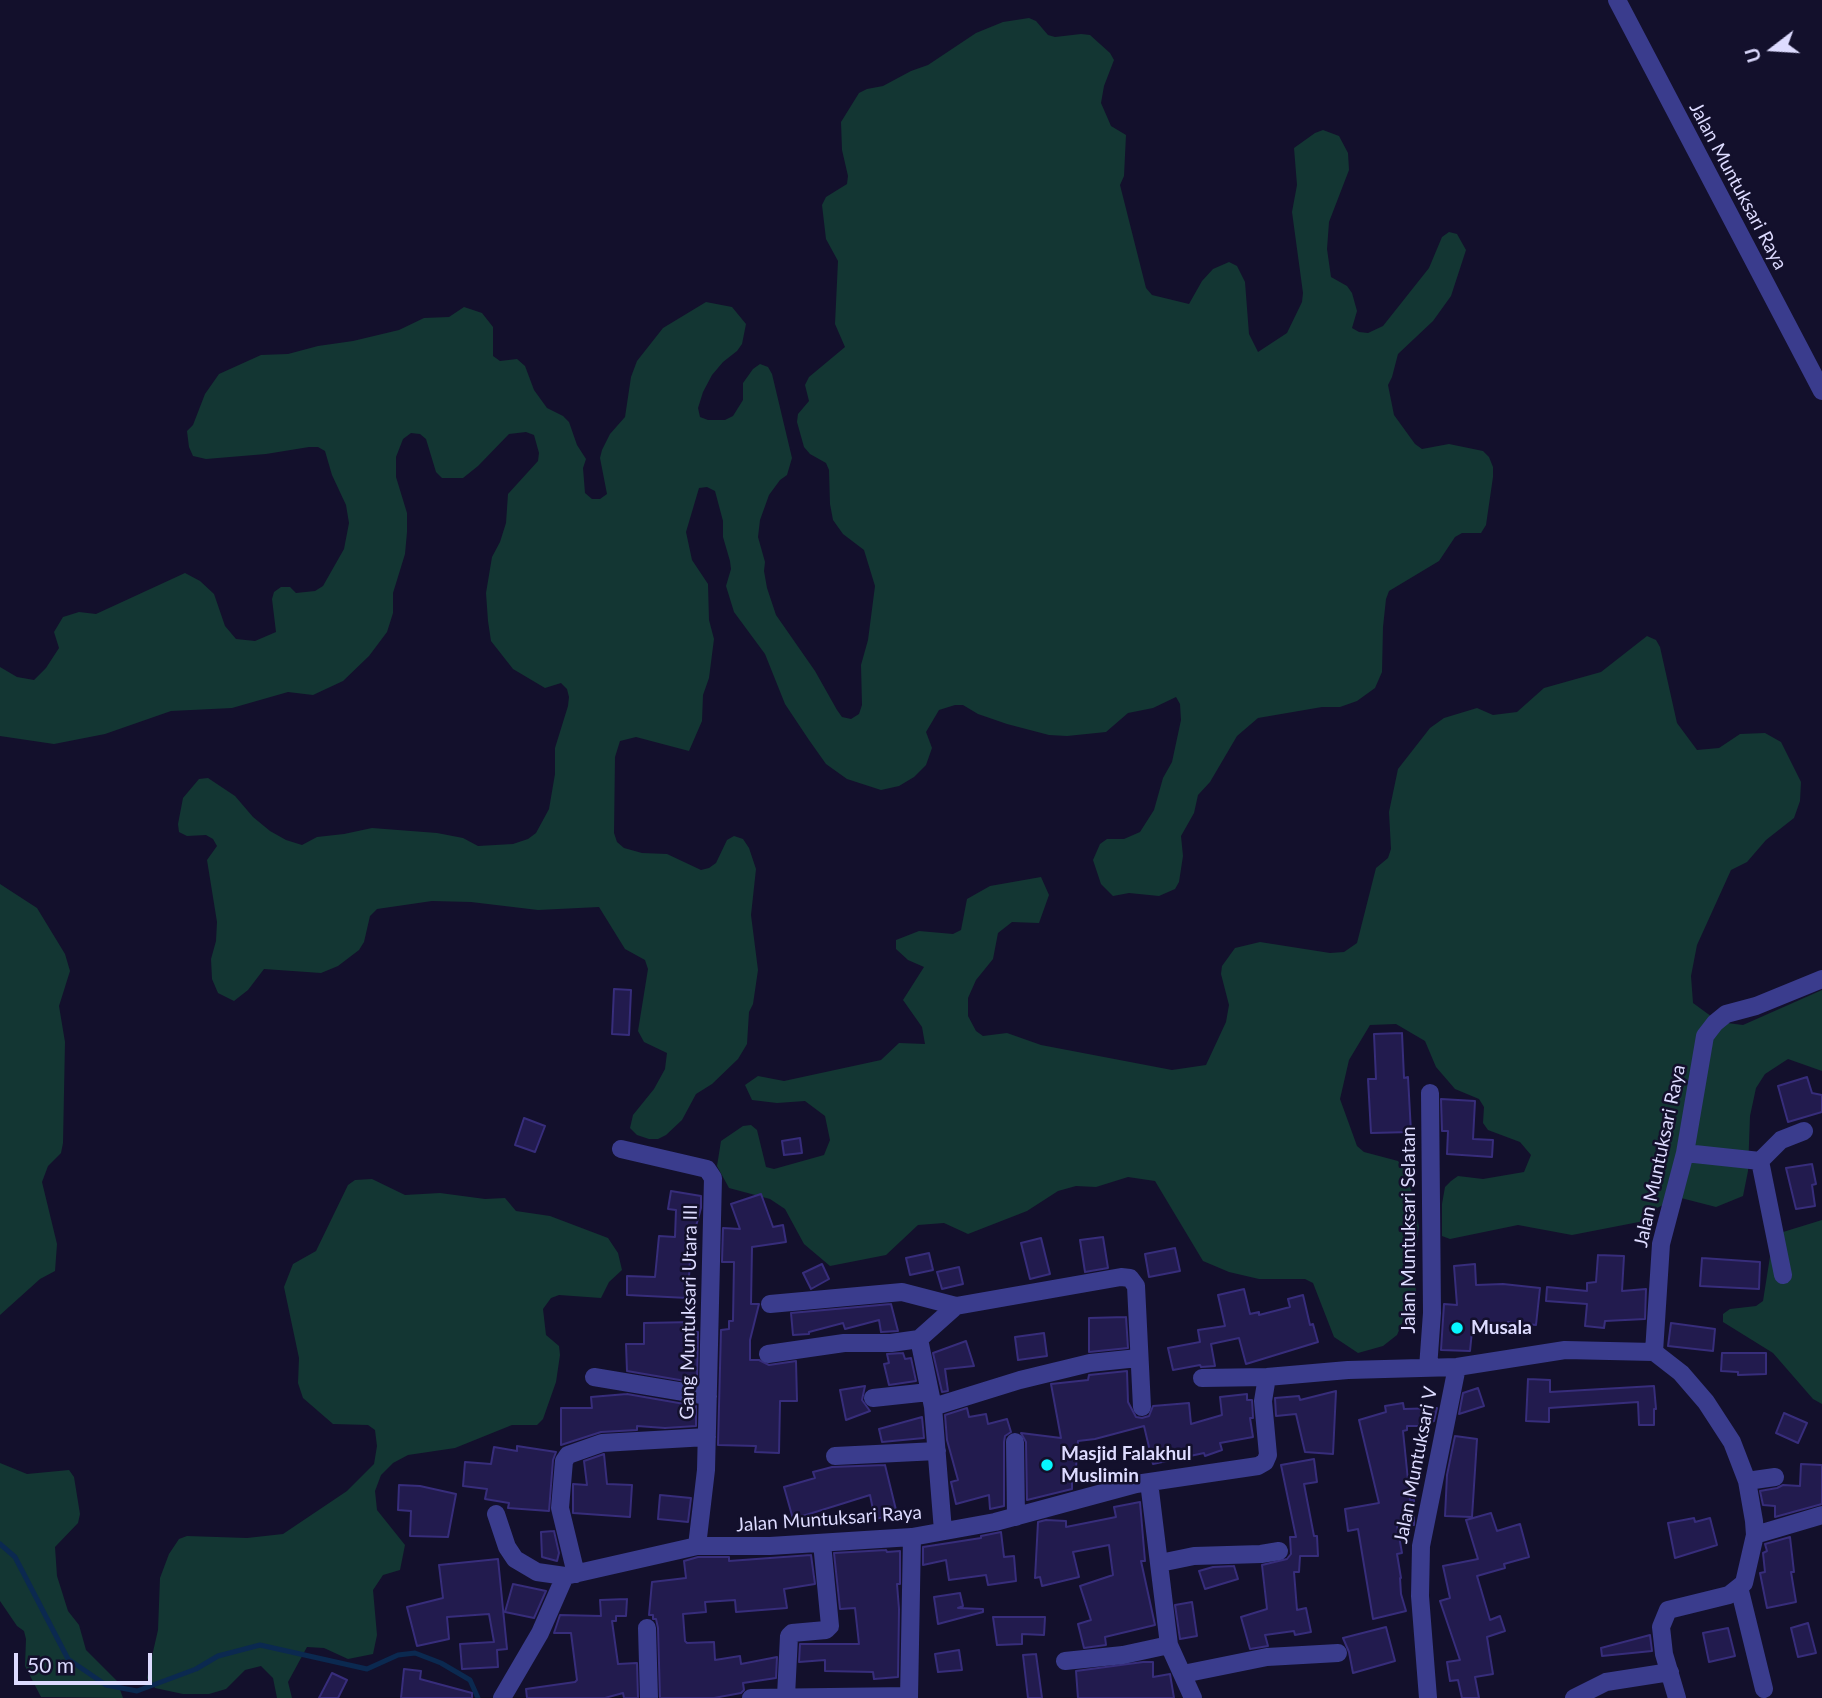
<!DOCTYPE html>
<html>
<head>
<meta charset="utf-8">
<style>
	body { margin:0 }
	#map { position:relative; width:1822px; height:1698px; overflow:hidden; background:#13102c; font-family:Lato,sans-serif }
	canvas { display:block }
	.north { position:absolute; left:1738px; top:14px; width:70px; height:70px; -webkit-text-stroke:5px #13102c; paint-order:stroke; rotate:253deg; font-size:19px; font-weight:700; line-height:28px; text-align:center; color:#dddbff }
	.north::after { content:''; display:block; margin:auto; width:24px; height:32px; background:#dddbff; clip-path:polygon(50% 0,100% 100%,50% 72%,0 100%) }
	.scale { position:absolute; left:14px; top:1653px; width:138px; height:32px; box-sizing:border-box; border:4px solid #dddbff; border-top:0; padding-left:9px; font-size:21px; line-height:24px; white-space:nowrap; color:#dddbff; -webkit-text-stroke:5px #13102c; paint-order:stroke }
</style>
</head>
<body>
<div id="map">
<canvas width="1822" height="1698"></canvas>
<div class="north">U</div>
<div class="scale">50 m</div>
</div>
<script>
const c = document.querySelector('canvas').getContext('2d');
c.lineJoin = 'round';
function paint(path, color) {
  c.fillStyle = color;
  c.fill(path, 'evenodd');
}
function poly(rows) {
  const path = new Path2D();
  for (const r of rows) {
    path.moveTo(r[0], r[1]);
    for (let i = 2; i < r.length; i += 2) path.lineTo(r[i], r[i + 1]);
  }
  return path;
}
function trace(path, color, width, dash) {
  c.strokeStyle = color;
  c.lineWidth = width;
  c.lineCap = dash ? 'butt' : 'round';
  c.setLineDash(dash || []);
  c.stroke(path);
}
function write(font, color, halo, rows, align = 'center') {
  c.font = font + ' Lato,sans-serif';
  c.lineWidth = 5;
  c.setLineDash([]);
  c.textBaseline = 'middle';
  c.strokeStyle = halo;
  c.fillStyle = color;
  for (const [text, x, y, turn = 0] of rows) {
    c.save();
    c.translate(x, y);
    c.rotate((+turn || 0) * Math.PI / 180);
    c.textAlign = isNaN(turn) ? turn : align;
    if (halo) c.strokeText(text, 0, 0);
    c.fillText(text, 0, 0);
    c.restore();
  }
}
const green = poly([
	[1029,18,1036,21,1048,35,1055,37,1081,34,1090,35,1110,53,1114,60,1104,86,1101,103,1111,126,1126,135,1124,176,1120,185,1146,288,1152,295,1189,304,1202,281,1213,269,1229,262,1237,266,1245,282,1249,334,1258,352,1287,333,1302,302,1303,293,1292,212,1297,185,1294,148,1315,133,1323,130,1339,136,1348,153,1349,170,1329,222,1327,249,1331,277,1347,286,1352,293,1357,311,1352,328,1359,332,1368,333,1383,326,1429,268,1442,237,1449,232,1457,234,1466,250,1451,296,1433,321,1398,354,1392,377,1388,385,1394,415,1415,444,1422,449,1449,444,1483,451,1489,457,1493,467,1493,477,1486,525,1481,533,1462,533,1455,537,1439,561,1389,591,1386,599,1383,627,1382,672,1375,688,1357,701,1340,707,1322,707,1258,718,1237,736,1210,782,1198,795,1194,813,1181,836,1183,856,1179,882,1175,889,1159,896,1129,893,1113,896,1101,884,1093,860,1100,844,1107,839,1124,839,1140,832,1154,810,1163,778,1172,762,1181,720,1180,704,1176,697,1153,708,1128,713,1106,732,1067,736,1049,735,1007,724,978,714,963,705,955,705,939,710,926,732,932,748,926,765,914,777,899,786,881,790,847,779,826,764,809,740,785,704,765,654,734,612,726,586,731,569,730,561,723,537,723,521,715,491,707,487,699,488,686,532,692,560,708,584,709,620,714,639,709,678,703,695,702,721,689,751,636,737,620,741,615,757,614,833,617,842,624,848,642,853,667,854,701,870,709,868,716,863,727,840,734,836,743,839,749,848,756,869,751,915,758,970,753,1004,749,1012,747,1044,738,1059,712,1084,696,1094,682,1120,666,1135,658,1139,649,1139,637,1135,630,1128,633,1115,654,1089,665,1069,667,1053,644,1042,638,1031,648,969,645,960,625,949,599,907,538,910,471,902,432,901,377,909,370,916,364,942,359,950,338,966,321,973,264,969,248,990,234,1001,218,993,212,979,211,959,216,941,217,922,207,860,217,846,213,839,206,835,187,836,179,832,178,824,183,798,199,779,208,778,235,796,253,817,270,831,286,840,302,845,317,837,344,834,372,828,437,833,463,838,478,846,513,844,528,839,536,833,549,809,555,774,555,748,568,706,569,697,567,689,561,683,545,688,513,669,491,641,488,621,486,593,492,557,500,542,506,523,508,494,538,461,539,453,534,435,526,432,509,434,478,466,463,478,442,478,436,472,426,439,420,434,411,433,403,439,396,457,396,477,407,513,407,532,405,554,393,593,393,613,387,632,369,656,343,681,313,695,288,692,232,708,171,711,105,734,54,744,0,736,0,667,17,677,34,680,46,668,59,648,54,632,63,617,79,612,96,614,185,573,200,581,214,594,225,626,236,639,255,641,276,632,272,599,274,592,281,587,290,587,296,593,315,591,323,586,344,549,349,523,346,505,332,475,325,451,318,447,309,447,266,454,206,459,193,456,189,447,187,431,193,425,205,394,219,374,261,355,288,354,318,346,353,341,399,330,424,318,449,317,464,307,482,313,493,327,493,356,500,361,517,359,525,366,534,390,547,408,563,416,569,422,577,445,586,459,583,468,585,493,592,499,600,499,607,494,600,458,602,450,610,434,625,417,631,377,637,361,663,328,706,302,732,307,746,324,742,344,737,351,723,362,712,375,703,392,698,408,700,417,708,420,725,420,733,416,743,400,743,383,753,369,760,364,768,367,772,374,792,458,787,475,780,480,769,495,760,520,758,537,765,562,764,571,767,588,776,615,815,671,837,710,842,717,851,719,859,714,862,705,861,665,868,640,875,586,864,550,843,534,833,520,830,504,829,470,826,463,810,454,804,447,797,422,798,414,809,401,805,385,809,377,845,347,835,324,838,261,826,239,822,205,826,197,847,184,848,176,842,150,841,122,859,93,867,89,883,86,911,71,928,65,976,33,1003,22],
	[1647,636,1656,640,1660,647,1677,723,1697,750,1719,748,1740,734,1765,733,1781,742,1801,782,1800,801,1794,818,1766,840,1747,862,1731,870,1697,945,1691,976,1693,1003,1719,1022,1743,1025,1822,990,1822,1071,1788,1059,1765,1074,1756,1088,1750,1116,1748,1171,1743,1196,1716,1207,1681,1198,1673,1200,1657,1208,1644,1221,1572,1235,1518,1225,1450,1239,1442,1236,1442,1204,1445,1187,1451,1181,1458,1176,1483,1179,1524,1172,1531,1155,1520,1142,1488,1130,1483,1123,1484,1107,1479,1099,1455,1089,1436,1067,1425,1041,1396,1024,1370,1025,1349,1060,1340,1099,1357,1146,1364,1152,1398,1161,1408,1175,1419,1227,1413,1265,1416,1291,1397,1335,1383,1346,1358,1353,1334,1337,1313,1283,1305,1279,1259,1279,1229,1272,1203,1261,1155,1181,1128,1177,1096,1187,1076,1186,1058,1191,1027,1211,968,1234,944,1223,918,1225,886,1255,830,1266,804,1244,785,1209,770,1199,729,1188,717,1166,721,1141,743,1126,751,1125,757,1130,766,1167,774,1169,824,1155,830,1140,825,1116,805,1101,777,1103,752,1100,745,1085,758,1076,784,1081,881,1060,899,1043,925,1044,922,1027,903,1000,924,967,908,960,896,949,896,940,919,931,953,934,961,930,967,899,990,886,1041,877,1049,895,1039,923,1012,922,998,933,993,959,976,980,968,998,968,1016,976,1031,983,1036,1007,1033,1041,1045,1172,1070,1206,1065,1226,1022,1229,1005,1221,974,1222,966,1235,948,1260,942,1330,953,1344,952,1357,943,1376,868,1388,858,1391,849,1389,812,1398,769,1430,728,1444,718,1477,708,1493,715,1517,712,1544,688,1601,672],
	[0,884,37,908,65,954,70,971,59,1006,65,1042,63,1143,61,1153,48,1166,42,1182,57,1244,55,1271,40,1279,0,1315],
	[372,1179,405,1195,440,1193,485,1199,505,1198,516,1211,550,1216,608,1238,618,1253,622,1270,609,1282,601,1298,559,1295,551,1298,543,1309,546,1335,559,1346,560,1355,556,1382,543,1419,537,1425,512,1425,455,1448,408,1455,393,1463,381,1475,375,1491,377,1510,405,1545,400,1570,383,1575,373,1590,377,1635,373,1654,348,1659,324,1648,307,1647,288,1682,292,1698,277,1698,273,1678,261,1666,245,1670,226,1689,209,1694,183,1694,155,1688,147,1678,158,1630,160,1578,169,1554,179,1539,187,1536,247,1538,283,1534,347,1491,374,1464,377,1446,375,1430,368,1425,333,1424,303,1398,298,1383,299,1358,284,1287,293,1264,316,1251,348,1185,355,1180],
	[1822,1220,1822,1404,1813,1399,1773,1353,1723,1322,1723,1314,1730,1309,1756,1306,1763,1301,1772,1244,1783,1232],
	[0,1463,27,1474,69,1470,74,1477,80,1514,78,1523,55,1547,57,1576,68,1611,79,1625,86,1650,117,1681,123,1698,41,1697,25,1666,26,1639,24,1631,17,1626,0,1601]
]);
const stream = poly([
	[0,1544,15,1557,68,1659,106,1685,137,1691,196,1669,218,1656,260,1645,367,1669,398,1655,415,1653,441,1663,470,1680,478,1698]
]);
const building = poly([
	[614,989,631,990,629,1035,612,1034,614,989],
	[1402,1033,1404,1078,1408,1077,1411,1132,1371,1133,1368,1079,1376,1079,1374,1034,1402,1033],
	[1807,1077,1812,1093,1822,1095,1822,1112,1788,1122,1778,1086,1807,1077],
	[1441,1099,1475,1101,1473,1139,1493,1140,1492,1157,1447,1154,1448,1131,1442,1131,1441,1099],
	[524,1118,545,1126,535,1152,515,1145,524,1118],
	[800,1138,802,1153,784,1155,782,1141,800,1138],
	[1812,1164,1816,1184,1812,1185,1815,1206,1796,1209,1786,1168,1812,1164],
	[671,1191,701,1196,701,1208,693,1237,691,1237,688,1298,627,1295,627,1276,655,1277,659,1236,675,1237,676,1210,668,1209,671,1191],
	[761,1194,773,1227,783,1225,786,1242,752,1247,751,1304,759,1304,750,1340,750,1360,759,1360,769,1365,796,1361,797,1401,780,1401,779,1453,755,1452,756,1446,718,1445,721,1330,729,1329,729,1321,733,1321,734,1262,722,1262,723,1228,740,1229,731,1204,761,1194],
	[1103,1237,1108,1268,1085,1272,1080,1240,1103,1237],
	[1041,1238,1050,1274,1030,1279,1021,1243,1041,1238],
	[1175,1248,1180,1271,1149,1277,1145,1254,1175,1248],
	[929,1253,933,1270,910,1275,906,1258,929,1253],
	[1598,1255,1624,1256,1622,1291,1646,1289,1645,1319,1605,1321,1604,1328,1585,1326,1587,1304,1546,1301,1547,1287,1587,1291,1587,1283,1596,1282,1598,1255],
	[1702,1258,1760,1262,1759,1289,1700,1286,1702,1258],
	[822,1264,829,1279,811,1289,803,1273,822,1264],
	[1475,1264,1476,1285,1503,1284,1540,1288,1536,1325,1508,1322,1509,1327,1472,1331,1470,1351,1441,1350,1444,1304,1457,1305,1454,1266,1475,1264],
	[959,1267,963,1284,942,1289,937,1272,959,1267],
	[1244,1289,1250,1314,1259,1312,1259,1315,1290,1307,1288,1299,1303,1295,1310,1325,1313,1324,1318,1342,1246,1364,1239,1338,1211,1344,1215,1366,1201,1367,1200,1365,1173,1370,1168,1348,1200,1342,1198,1330,1225,1326,1218,1295,1244,1289],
	[891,1304,898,1331,881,1332,879,1320,845,1329,843,1323,809,1332,809,1334,793,1335,791,1313,891,1304],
	[1126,1317,1128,1348,1089,1352,1089,1318,1126,1317],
	[694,1322,693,1332,698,1332,697,1383,627,1371,626,1344,644,1344,644,1323,694,1322],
	[1671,1323,1715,1329,1713,1351,1668,1346,1671,1323],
	[1044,1333,1047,1356,1018,1360,1015,1337,1044,1333],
	[966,1341,974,1366,945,1369,948,1391,942,1392,933,1353,966,1341],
	[903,1353,905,1359,911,1358,916,1381,889,1385,884,1364,889,1363,887,1354,903,1353],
	[1722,1353,1766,1353,1766,1374,1738,1375,1738,1372,1721,1371,1722,1353],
	[1127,1371,1128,1402,1136,1417,1142,1418,1149,1416,1153,1406,1189,1403,1191,1424,1222,1415,1220,1397,1247,1394,1247,1400,1252,1400,1253,1418,1250,1418,1253,1437,1220,1443,1222,1450,1205,1456,1204,1453,1153,1464,1144,1426,1095,1439,1078,1441,1075,1481,1072,1481,1072,1489,1027,1500,1026,1442,1021,1433,1061,1438,1051,1384,1088,1380,1089,1375,1127,1371],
	[1528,1379,1550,1380,1550,1392,1654,1386,1656,1409,1654,1409,1654,1425,1639,1425,1638,1402,1549,1408,1549,1422,1526,1421,1528,1379],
	[865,1386,862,1400,870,1411,846,1420,840,1390,865,1386],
	[1478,1388,1484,1406,1459,1414,1463,1393,1478,1388],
	[1336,1391,1333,1454,1305,1452,1296,1414,1276,1416,1275,1398,1299,1396,1300,1400,1336,1391],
	[627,1394,696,1406,696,1426,665,1428,637,1426,637,1430,601,1432,561,1445,561,1408,592,1408,591,1397,627,1394],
	[1403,1403,1404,1409,1437,1408,1434,1421,1419,1426,1407,1426,1407,1430,1403,1431,1410,1500,1414,1500,1414,1525,1397,1525,1402,1553,1397,1554,1401,1578,1400,1578,1401,1594,1406,1611,1373,1619,1358,1529,1348,1531,1345,1509,1379,1503,1359,1420,1386,1412,1385,1406,1403,1403],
	[967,1408,969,1417,986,1414,988,1424,1007,1419,1011,1432,1005,1436,1004,1442,1004,1506,990,1509,989,1495,956,1504,951,1482,958,1480,947,1440,945,1415,967,1408],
	[1784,1413,1807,1423,1798,1443,1776,1433,1784,1413],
	[922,1417,924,1438,882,1442,879,1429,922,1417],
	[1455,1436,1477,1439,1472,1517,1445,1516,1447,1475,1455,1436],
	[517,1446,556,1452,553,1460,549,1511,508,1508,509,1503,485,1499,487,1489,463,1486,465,1462,491,1464,494,1447,517,1451,517,1446],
	[604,1454,607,1484,632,1485,630,1517,573,1513,573,1484,587,1485,584,1461,604,1454],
	[1314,1459,1317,1482,1304,1484,1314,1536,1317,1536,1318,1556,1300,1556,1299,1572,1294,1572,1297,1610,1306,1608,1311,1632,1295,1635,1294,1631,1265,1635,1268,1646,1250,1649,1241,1617,1267,1609,1262,1565,1287,1559,1291,1554,1290,1537,1296,1537,1281,1465,1314,1459],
	[1801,1464,1822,1465,1822,1504,1775,1517,1775,1506,1763,1505,1760,1491,1777,1488,1783,1485,1800,1486,1801,1464],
	[885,1465,897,1514,875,1519,870,1495,793,1519,784,1487,815,1478,813,1472,832,1467,885,1465],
	[399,1485,420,1486,456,1494,448,1537,410,1536,411,1511,398,1510,399,1485],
	[660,1495,691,1498,688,1522,658,1519,660,1495],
	[1140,1502,1145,1561,1141,1561,1155,1625,1105,1637,1106,1645,1084,1648,1078,1624,1091,1620,1080,1586,1113,1575,1109,1545,1073,1552,1079,1577,1042,1586,1040,1577,1035,1578,1038,1522,1046,1520,1066,1521,1066,1527,1116,1517,1114,1507,1140,1502],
	[1491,1513,1497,1531,1520,1524,1529,1557,1504,1564,1505,1568,1477,1576,1490,1620,1500,1616,1505,1631,1487,1637,1493,1674,1475,1677,1479,1698,1462,1698,1458,1680,1450,1681,1447,1662,1460,1660,1440,1601,1450,1598,1443,1566,1478,1559,1466,1520,1491,1513],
	[1694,1518,1695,1522,1710,1518,1717,1545,1675,1558,1668,1523,1694,1518],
	[554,1531,559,1553,557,1561,542,1557,541,1532,554,1531],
	[1001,1532,1004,1557,1014,1556,1016,1581,988,1585,986,1575,949,1580,946,1560,923,1565,923,1547,981,1538,981,1536,1001,1532],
	[1790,1537,1794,1572,1791,1572,1796,1602,1767,1608,1760,1573,1765,1572,1763,1553,1767,1551,1765,1544,1790,1537],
	[886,1550,887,1552,900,1551,900,1584,897,1584,899,1609,898,1677,874,1679,873,1672,825,1671,825,1660,799,1662,800,1644,859,1644,855,1608,840,1609,834,1553,886,1550],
	[811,1555,815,1584,784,1589,787,1608,736,1612,735,1600,705,1602,706,1612,683,1614,685,1641,687,1643,714,1642,715,1660,740,1656,741,1664,777,1657,776,1678,743,1683,744,1690,741,1693,714,1698,660,1698,658,1628,656,1619,653,1619,653,1615,649,1615,652,1582,686,1578,684,1561,698,1557,729,1557,729,1561,811,1555],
	[498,1559,507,1649,497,1650,498,1667,462,1669,460,1644,494,1642,489,1614,447,1617,449,1639,417,1646,407,1607,443,1598,439,1565,498,1559],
	[1234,1566,1238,1579,1205,1589,1199,1571,1213,1567,1234,1566],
	[513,1584,546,1591,534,1618,505,1612,513,1584],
	[960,1593,963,1606,958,1608,983,1609,983,1612,938,1624,934,1597,960,1593],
	[627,1599,626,1616,616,1616,616,1621,612,1621,618,1664,637,1663,638,1698,624,1698,623,1693,605,1698,527,1698,526,1689,575,1682,577,1680,571,1633,554,1633,560,1615,601,1616,600,1600,627,1599],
	[1192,1602,1197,1636,1180,1639,1175,1605,1192,1602],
	[993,1617,1045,1617,1044,1635,1022,1634,1022,1644,997,1645,993,1617],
	[1808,1623,1816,1653,1798,1657,1791,1628,1808,1623],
	[1386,1627,1395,1661,1353,1673,1349,1652,1343,1638,1386,1627],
	[1728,1628,1735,1656,1709,1662,1703,1633,1728,1628],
	[1650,1635,1652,1651,1602,1656,1601,1648,1650,1635],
	[959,1650,962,1670,938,1672,935,1654,959,1650],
	[1036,1654,1042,1698,1028,1698,1023,1655,1036,1654],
	[1143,1662,1153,1662,1153,1677,1170,1674,1174,1698,1078,1698,1076,1671,1143,1662],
	[404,1669,421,1671,420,1679,472,1693,472,1698,401,1698,404,1669],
	[332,1673,347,1680,338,1698,319,1698,332,1673]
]);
const street = poly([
	[1617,0,1822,391],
	[621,1149,707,1169,713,1178,706,1470,697,1546],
	[1685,1153,1760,1161,1783,1275],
	[1760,1161,1781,1140,1804,1131],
	[770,1304,902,1292,956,1306],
	[1654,1352,1661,1244,1685,1153,1705,1036,1715,1023,1726,1014,1756,1006,1822,979],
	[1654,1352,1681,1373,1706,1402,1732,1442,1747,1481,1754,1521,1755,1535,1744,1583,1729,1595,1668,1610,1661,1627,1664,1654,1677,1698],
	[768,1354,844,1343,891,1343,919,1339],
	[1428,1368,1432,1313,1430,1093],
	[594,1377,708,1396],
	[1202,1378,1267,1377,1348,1370,1457,1367,1565,1350,1654,1352],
	[873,1398,929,1392],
	[933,1407,1020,1380,1090,1363,1138,1358],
	[1015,1442,1016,1517],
	[835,1456,937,1451],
	[1747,1481,1775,1477],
	[1149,1482,1169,1645,1193,1698],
	[496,1514,507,1547,515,1559,537,1572,565,1576],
	[943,1531,933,1407,919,1339,956,1306,1121,1277,1130,1278,1136,1286,1142,1407],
	[1755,1535,1822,1515],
	[1160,1563,1194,1556,1261,1554,1279,1551],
	[576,1574,560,1508,564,1461,568,1455,602,1443,707,1437],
	[1739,1587,1764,1689],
	[647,1628,649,1698],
	[1065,1661,1123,1655,1169,1645],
	[1183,1674,1267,1657,1338,1653],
	[786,1696,789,1636,792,1633,826,1630,830,1626,822,1543],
	[502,1698,540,1633,565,1576,697,1546,770,1546,912,1537,995,1522,1136,1484,1258,1466,1265,1462,1268,1455,1263,1401,1267,1377],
	[751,1698,909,1696],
	[909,1698,912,1537],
	[1428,1698,1420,1596,1421,1546,1457,1367],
	[1574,1698,1606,1682,1670,1672]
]);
const markers = [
	[1457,1328,7,"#07f7ff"],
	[1047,1465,7,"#07f7ff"]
];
const streetNames = [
	["Jalan Muntuksari Raya",1738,186,62],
	["Jalan Muntuksari Raya",1660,1156,-78],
	["Jalan Muntuksari Selatan",1409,1230,-90],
	["Gang Muntuksari Utara III",689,1312,-89],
	["Jalan Muntuksari V",1416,1465,-79],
	["Jalan Muntuksari Raya",829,1519,-4]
];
const poiNames = [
	["Musala",1471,1328],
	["Masjid Falakhul",1061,1454],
	["Muslimin",1061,1476]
];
paint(green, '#133633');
trace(stream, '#0b2950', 5);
paint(building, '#221b4e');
trace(building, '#372d7b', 2);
trace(street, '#3a3c8d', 18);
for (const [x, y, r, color] of markers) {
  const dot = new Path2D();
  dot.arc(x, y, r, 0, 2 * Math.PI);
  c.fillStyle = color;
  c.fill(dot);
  trace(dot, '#13102c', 2.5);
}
write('19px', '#dddbff', '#13102c', streetNames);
write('bold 19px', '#dddbff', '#13102c', poiNames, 'left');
</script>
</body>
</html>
